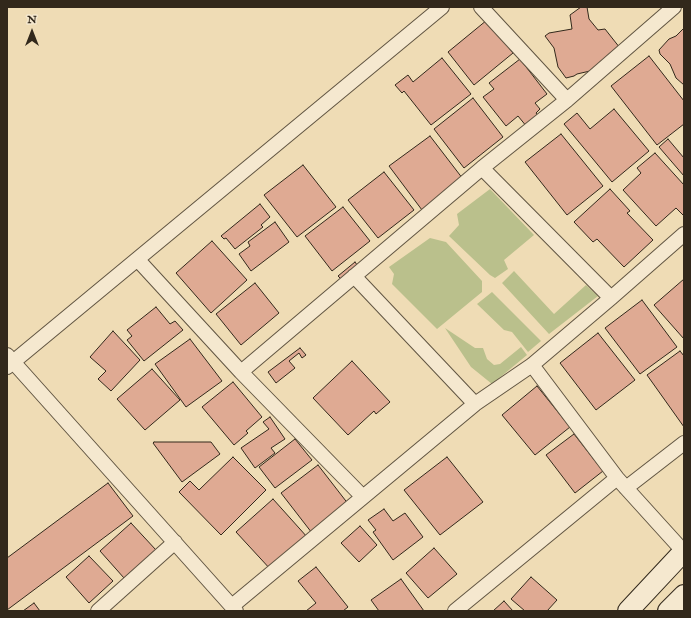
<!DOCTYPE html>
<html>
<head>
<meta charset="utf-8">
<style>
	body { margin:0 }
	#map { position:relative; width:691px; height:618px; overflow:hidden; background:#efdcb5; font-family:"IM FELL English",serif }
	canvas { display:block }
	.frame { position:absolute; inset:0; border:8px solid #32281b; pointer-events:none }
	.north { position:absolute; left:12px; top:12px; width:40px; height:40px; -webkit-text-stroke:3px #f5e8cf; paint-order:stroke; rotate:0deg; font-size:11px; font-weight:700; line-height:16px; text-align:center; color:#32281b }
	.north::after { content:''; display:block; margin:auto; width:14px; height:18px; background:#32281b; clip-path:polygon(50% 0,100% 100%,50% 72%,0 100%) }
</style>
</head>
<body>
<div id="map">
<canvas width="691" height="618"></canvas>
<div class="frame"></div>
<div class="north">N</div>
</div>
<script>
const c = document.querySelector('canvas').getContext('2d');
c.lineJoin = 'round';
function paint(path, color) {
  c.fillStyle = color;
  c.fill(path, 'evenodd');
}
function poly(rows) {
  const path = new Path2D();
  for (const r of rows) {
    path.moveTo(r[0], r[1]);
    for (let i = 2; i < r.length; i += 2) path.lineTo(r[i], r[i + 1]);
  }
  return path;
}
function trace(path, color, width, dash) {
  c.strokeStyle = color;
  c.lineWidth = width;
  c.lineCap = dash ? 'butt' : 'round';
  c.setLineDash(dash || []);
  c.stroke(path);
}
const green = poly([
	[490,189,534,235,504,260,508,269,495,278,490,275,449,236,459,225,457,214],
	[430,238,446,242,482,281,482,292,437,329,392,284,394,274,389,267],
	[514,271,554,314,586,285,598,296,549,334,502,283],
	[492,292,541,341,528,352,512,332,504,330,477,304],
	[445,328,475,348,483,348,487,359,494,365,500,364,521,347,527,355,492,384,471,367]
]);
const building = poly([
	[581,7,587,7,589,19,598,30,605,29,620,48,590,71,577,74,574,76,566,78,558,67,554,48,545,36,549,33,572,29,570,15,581,7],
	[487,20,513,53,474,85,448,52,487,20],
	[684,28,684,85,676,78,670,64,660,54,659,50,669,39,676,36,684,28],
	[649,56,684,101,684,124,657,145,611,86,649,56],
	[442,58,471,94,431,125,404,91,402,93,395,85,408,75,413,82,442,58],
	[520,59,547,94,535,103,540,109,536,113,539,117,527,127,518,116,506,126,483,97,494,89,489,83,520,59],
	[473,98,503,137,464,168,434,129,473,98],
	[614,109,649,151,612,182,564,124,577,113,590,129,614,109],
	[561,134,603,186,567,215,525,162,561,134],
	[430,136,463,179,422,210,389,166,430,136],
	[668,139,684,158,684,176,659,147,668,139],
	[655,153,684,185,684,216,676,208,656,226,623,190,641,173,637,168,655,153],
	[303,165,336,207,297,237,264,195,303,165],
	[384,172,414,210,378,238,348,200,384,172],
	[610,189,630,211,627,213,653,240,624,267,597,239,593,242,574,222,610,189],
	[260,204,270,217,261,225,263,227,235,249,226,238,224,239,221,236,260,204],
	[343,207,370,241,332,271,305,236,343,207],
	[275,222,289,242,251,271,239,254,250,246,248,242,275,222],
	[212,241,247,280,211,313,176,273,212,241],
	[355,262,360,269,344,282,338,276,355,262],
	[684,279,684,339,654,305,684,279],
	[255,283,279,313,241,345,216,314,255,283],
	[642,300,677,347,640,374,605,328,642,300],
	[156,307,170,324,175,321,183,330,144,361,127,340,132,336,127,330,156,307],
	[113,331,140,360,111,391,98,379,106,371,90,357,113,331],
	[598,333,635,380,596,410,560,363,598,333],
	[190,339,222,381,186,407,155,364,190,339],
	[300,348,306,355,302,358,299,353,289,361,295,368,276,383,268,372,300,348],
	[680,351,684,356,684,427,647,375,680,351],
	[352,361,390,402,376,414,374,411,348,435,313,398,352,361],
	[152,369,180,400,145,430,117,399,152,369],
	[233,382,262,417,246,431,248,433,234,445,202,407,233,382],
	[537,386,570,427,535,455,502,415,537,386],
	[270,417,285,439,271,448,275,453,255,468,241,448,269,429,263,422,270,417],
	[574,434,603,471,575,493,546,455,574,434],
	[295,439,312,460,275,488,259,467,295,439],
	[154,442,211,442,220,454,182,482,153,443,154,442],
	[233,457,266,490,221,535,179,492,190,481,199,490,233,457],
	[447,457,483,502,440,535,404,490,447,457],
	[318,465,349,505,312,533,281,493,318,465],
	[108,483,133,516,7,610,7,558,108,483],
	[273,499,308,538,272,571,236,532,273,499],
	[384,509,393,521,405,513,423,537,393,560,373,532,376,530,368,520,384,509],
	[131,523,156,550,124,578,100,551,131,523],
	[360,526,377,545,359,562,341,543,360,526],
	[434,548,457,574,428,598,406,573,434,548],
	[89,556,113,581,89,603,66,577,89,556],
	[316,567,348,607,343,611,306,611,316,603,298,581,316,567],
	[531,577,557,600,547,611,525,611,511,599,531,577],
	[401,579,424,611,379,611,371,600,401,579],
	[504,601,513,611,493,611,504,601],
	[34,603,40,611,23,611,34,603]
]);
const minor = poly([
	[481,7,567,100],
	[482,168,611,298],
	[138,260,241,372,363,497],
	[354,276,475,404],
	[7,355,236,611],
	[532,365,617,478,684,552],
	[7,367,442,7],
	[241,372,482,168,567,100,674,7],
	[626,488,684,443],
	[232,606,475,404,532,365,611,298,684,234],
	[98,611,175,542],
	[455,611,617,478]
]);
const secondary = poly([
	[628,611,684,551],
	[668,611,684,595]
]);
paint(green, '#bac08c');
paint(building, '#dfaa93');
trace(building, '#32281b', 1);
trace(minor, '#615542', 16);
trace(secondary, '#32281b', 22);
trace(minor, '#f5e8cf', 14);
trace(secondary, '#f5e8cf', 20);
</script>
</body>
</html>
